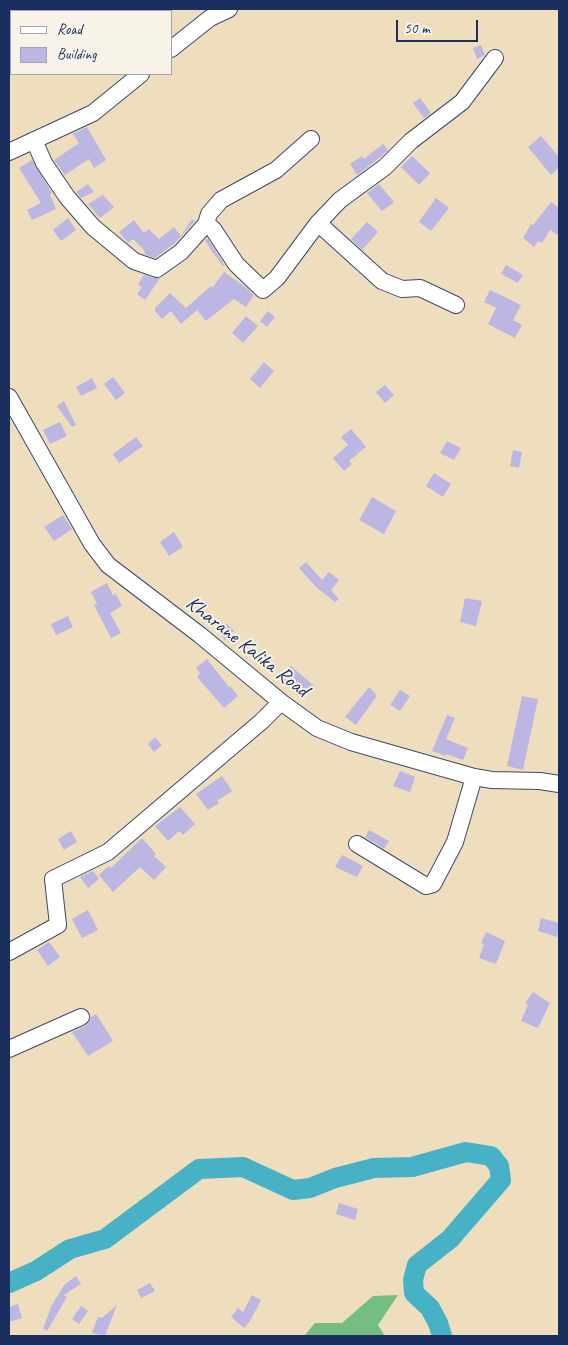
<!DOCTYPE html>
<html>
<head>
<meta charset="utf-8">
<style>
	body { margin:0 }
	#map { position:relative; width:568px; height:1345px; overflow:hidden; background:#efdebe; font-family:Caveat,sans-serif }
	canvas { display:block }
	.frame { position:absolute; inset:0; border:10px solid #1b2f5e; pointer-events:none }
	.legend { position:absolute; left:10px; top:10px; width:162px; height:65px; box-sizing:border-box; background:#f7f3e8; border:1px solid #9fa5b1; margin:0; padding:6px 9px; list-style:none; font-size:15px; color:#1b2f5e }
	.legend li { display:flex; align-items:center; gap:10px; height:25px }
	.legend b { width:25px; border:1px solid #9fa5b1 }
	.scale { position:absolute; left:396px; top:20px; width:82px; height:22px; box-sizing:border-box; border:2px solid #1b2f5e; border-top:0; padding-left:6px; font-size:15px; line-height:18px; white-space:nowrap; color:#1b2f5e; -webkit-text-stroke:4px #f7f3e8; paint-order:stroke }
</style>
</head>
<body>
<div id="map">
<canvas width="568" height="1345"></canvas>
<div class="frame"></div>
<ul class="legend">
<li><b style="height:6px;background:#fff"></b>Road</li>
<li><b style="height:14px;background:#bbb6e2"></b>Building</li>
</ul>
<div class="scale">50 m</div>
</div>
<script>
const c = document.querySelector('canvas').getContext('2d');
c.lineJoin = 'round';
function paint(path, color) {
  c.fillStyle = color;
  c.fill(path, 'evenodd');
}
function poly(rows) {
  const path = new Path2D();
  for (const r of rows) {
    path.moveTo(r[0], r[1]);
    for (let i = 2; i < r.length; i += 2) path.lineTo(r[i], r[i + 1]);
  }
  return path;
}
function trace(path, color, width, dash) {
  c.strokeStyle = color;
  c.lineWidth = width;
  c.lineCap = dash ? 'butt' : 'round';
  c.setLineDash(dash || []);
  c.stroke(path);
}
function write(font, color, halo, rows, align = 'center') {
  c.font = font + ' Caveat,sans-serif';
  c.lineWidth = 4;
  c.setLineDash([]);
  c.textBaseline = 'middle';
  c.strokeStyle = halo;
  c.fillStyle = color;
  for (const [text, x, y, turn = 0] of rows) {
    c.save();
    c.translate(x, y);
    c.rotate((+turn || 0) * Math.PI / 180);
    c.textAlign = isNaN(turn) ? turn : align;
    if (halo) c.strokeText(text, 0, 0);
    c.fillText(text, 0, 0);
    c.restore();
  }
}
const forest = poly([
	[398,1295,378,1325,385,1336,304,1336,315,1323,342,1323,373,1296]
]);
const river = poly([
	[9,1283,36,1271,70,1249,105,1239,199,1169,243,1167,293,1190,310,1188,335,1178,374,1168,412,1167,466,1152,491,1156,499,1166,501,1180,450,1239,417,1265,413,1280,414,1293,430,1308,438,1323,442,1336]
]);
const building = poly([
	[481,45,485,55,477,59,473,48],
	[420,98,431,113,424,118,413,103],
	[87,127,106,160,94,168,89,159,65,175,54,160,79,143,73,134],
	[541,136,559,157,559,168,551,175,528,147],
	[383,144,388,150,378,159,357,175,350,164,362,156,364,159],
	[412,156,430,173,419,185,401,167],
	[32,160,52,193,50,195,56,209,32,220,27,210,41,203,19,168],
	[88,184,94,192,81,198,76,192],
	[379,184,394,202,382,211,367,193],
	[103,195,114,207,100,218,88,204],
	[436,198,449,208,431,231,419,222],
	[551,202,559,208,559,236,550,230,542,243,538,241,534,247,523,238,531,224,533,225],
	[68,218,76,230,61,241,53,230],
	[192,219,195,221,174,244,155,258,146,255,144,252,145,251,133,239,128,243,119,232,134,220,144,233,149,229,159,239,174,227,181,236],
	[367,222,378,232,362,250,351,239],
	[208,239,225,266,223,266,211,250,205,240],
	[506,265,523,275,518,283,501,274],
	[224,272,244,286,254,295,246,307,234,299,206,321,197,310,181,324,171,311,162,319,155,311,155,308,170,293,186,308,211,286,212,288],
	[144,275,154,278,160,278,145,300,137,294,142,287,138,284],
	[490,290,521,305,513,320,522,325,515,338,488,324,496,308,484,302],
	[268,311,275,317,267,327,260,321],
	[246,316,258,326,243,343,232,333],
	[264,362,274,371,260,388,250,379],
	[113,377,125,393,116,400,104,384],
	[92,378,97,388,81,396,76,387],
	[385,385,394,395,385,403,376,392],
	[64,401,76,425,72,427,57,406],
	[60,422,67,436,50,444,43,430],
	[351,429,366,447,349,461,352,464,344,471,333,458,348,445,341,437],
	[136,437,143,446,119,463,113,454],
	[447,441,461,448,454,460,440,453],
	[513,450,522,452,519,468,510,466],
	[434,473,451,484,443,497,426,486],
	[372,497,396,511,384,534,359,520],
	[63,515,72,529,54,541,44,527],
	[174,532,183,547,169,556,160,542],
	[306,562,322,580,329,572,339,580,331,590,339,599,335,602,316,587,299,568],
	[107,583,113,595,116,594,122,606,110,613,121,633,111,638,94,605,97,604,91,592],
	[465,598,482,601,476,626,460,622],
	[68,616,73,627,56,635,51,624],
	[226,623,234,631,225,640,217,631],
	[207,659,229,687,230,686,238,696,224,708,197,677,200,673,196,668],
	[291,666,314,686,303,698,280,680],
	[369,687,375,693,376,697,356,725,345,717],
	[400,690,410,696,400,711,390,705],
	[522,696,538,699,523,770,507,766],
	[447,715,455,718,446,739,468,748,463,760,446,754,446,756,432,751],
	[155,737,162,745,154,752,148,744],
	[400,771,415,777,410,792,393,786],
	[222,776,232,791,217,801,219,803,208,810,196,794],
	[180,807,195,824,183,835,179,831,168,841,155,826],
	[369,830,389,841,384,849,365,837],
	[71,831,77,842,64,850,58,839],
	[142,838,156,854,154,856,166,867,154,880,140,867,113,892,99,875,109,866,111,868],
	[342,855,363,866,357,877,335,867],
	[93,871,99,879,88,888,80,877],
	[88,910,98,930,82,938,72,919],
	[541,918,559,923,557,937,538,931],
	[486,932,505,941,496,964,479,958,484,944,481,943],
	[49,942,60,957,48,966,37,950],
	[533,992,550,1003,538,1028,521,1021,528,1005,525,1003],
	[96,1014,113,1041,88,1056,72,1032,85,1026,89,1022,91,1017],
	[339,1203,358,1209,355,1220,336,1214],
	[76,1276,81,1284,64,1295,67,1297,47,1331,43,1329,51,1307,64,1285],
	[150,1283,155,1291,141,1298,137,1290],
	[252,1295,261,1300,250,1321,244,1328,231,1317,238,1308,243,1312],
	[18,1304,22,1318,9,1322,9,1307],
	[117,1305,105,1336,92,1333,98,1317,102,1318],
	[81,1306,88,1311,79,1324,72,1319]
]);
const minor = poly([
	[171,49,210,18,229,9],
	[34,140,44,163,67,197,93,227,134,261,157,269,181,252,206,224,213,229,236,264,263,290,277,278,318,223,382,281,402,289,420,288,456,305],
	[9,152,93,113,141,74],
	[318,223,340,200,385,167,411,141,462,102,495,58],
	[206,224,209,214,221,200,276,170,311,139],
	[9,397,92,544,108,565,200,635,281,702,317,728,351,742,474,777,492,780,540,781,559,784],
	[357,844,426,886,433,884,455,842,474,777],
	[9,952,58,925,53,879,108,852,262,721,281,702],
	[9,1049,81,1017]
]);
const streetNames = [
	["Kharane Kalika Road",247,647,38]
];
paint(forest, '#74be84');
trace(river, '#47b1c5', 20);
paint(building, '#bbb6e2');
trace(minor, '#3b496c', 18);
trace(minor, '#fff', 16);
write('21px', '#1b2f5e', '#f7f3e8', streetNames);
</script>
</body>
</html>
